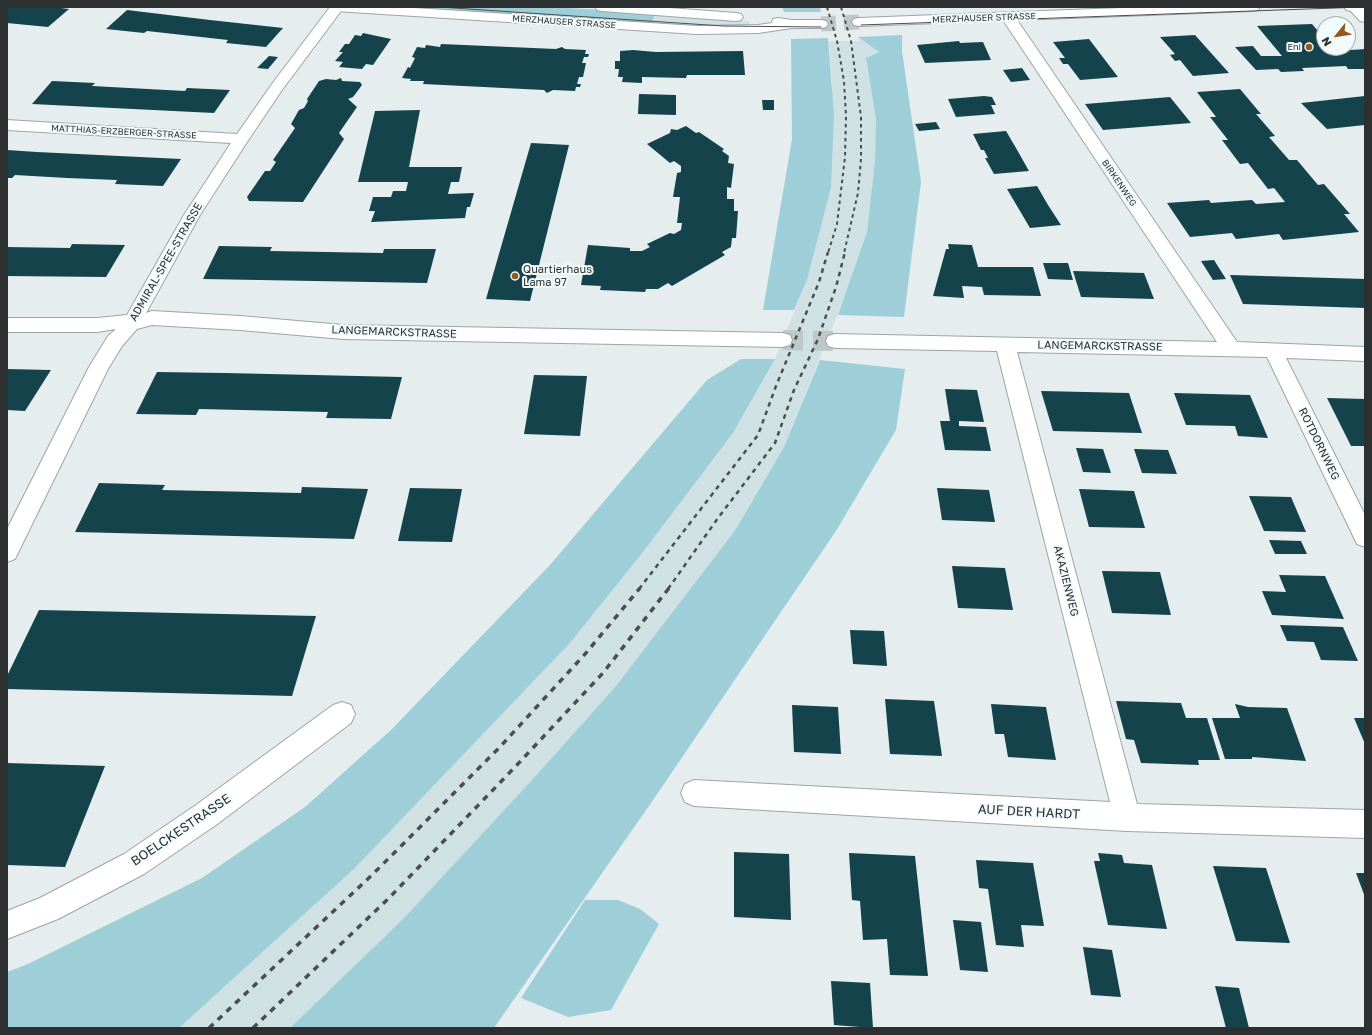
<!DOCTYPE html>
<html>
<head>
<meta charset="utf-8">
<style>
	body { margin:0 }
	#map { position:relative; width:1372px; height:1035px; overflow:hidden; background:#e5edef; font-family:"Golos Text",sans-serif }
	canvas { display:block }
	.frame { position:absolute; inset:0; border:8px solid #2d3030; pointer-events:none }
	.north { position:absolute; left:1316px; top:16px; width:40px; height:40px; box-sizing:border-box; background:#f2fbfc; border:1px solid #a3aaaa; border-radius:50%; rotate:240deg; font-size:11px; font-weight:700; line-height:16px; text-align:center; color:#2d3030 }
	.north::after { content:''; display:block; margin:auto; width:14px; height:18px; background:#94581a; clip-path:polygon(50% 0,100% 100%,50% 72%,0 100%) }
</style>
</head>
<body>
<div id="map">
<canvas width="1372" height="1035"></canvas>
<div class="frame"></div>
<div class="north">N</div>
</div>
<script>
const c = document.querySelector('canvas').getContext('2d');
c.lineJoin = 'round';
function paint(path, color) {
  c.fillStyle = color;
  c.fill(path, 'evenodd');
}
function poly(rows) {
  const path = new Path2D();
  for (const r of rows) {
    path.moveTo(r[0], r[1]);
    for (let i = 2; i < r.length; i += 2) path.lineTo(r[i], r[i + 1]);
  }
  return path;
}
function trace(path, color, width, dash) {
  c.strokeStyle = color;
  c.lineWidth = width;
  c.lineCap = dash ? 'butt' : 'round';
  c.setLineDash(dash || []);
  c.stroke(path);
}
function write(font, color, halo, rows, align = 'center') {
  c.font = font + ' "Golos Text",sans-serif';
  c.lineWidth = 4;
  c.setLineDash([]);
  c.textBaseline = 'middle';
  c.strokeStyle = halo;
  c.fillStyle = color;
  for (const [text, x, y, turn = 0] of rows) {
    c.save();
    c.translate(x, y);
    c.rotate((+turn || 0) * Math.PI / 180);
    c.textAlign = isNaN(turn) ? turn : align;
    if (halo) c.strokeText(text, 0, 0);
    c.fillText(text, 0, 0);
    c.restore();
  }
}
const built = poly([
	[549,7,704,17,749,21,749,28,651,25],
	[858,37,879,52,866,58,876,119,875,160,867,232,847,291,784,447,736,529,616,686,532,780,403,919,290,1028,179,1028,354,869,570,643,643,552,733,433,775,359,807,280,831,188,832,80,829,41,859,41]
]);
const green = poly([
	[380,7,550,7,655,13,651,25],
	[782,7,820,7,821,12,784,12],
	[902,35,902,51,921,182,904,317,838,315,867,232,875,160,876,119,866,58,879,52,858,37],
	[828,38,834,115,831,188,807,280,794,310,763,310,792,139,791,39],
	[741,359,775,359,733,433,643,552,570,643,354,869,179,1028,7,1028,7,972,28,964,202,878,305,807,392,729,550,565,707,380],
	[820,360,905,369,896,430,836,531,651,803,494,1028,290,1028,403,919,532,780,616,686,736,529,784,447],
	[585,900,618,900,640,909,659,924,611,1010,568,1017,521,998]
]);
const building = poly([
	[7,7,53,7,69,9,48,27,7,23],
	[127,10,210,20,283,28,266,47,226,43,228,40,147,31,144,33,106,29],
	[1312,24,1324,38,1324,48,1333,48,1337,51,1365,49,1365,69,1348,69,1346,66,1302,68,1304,71,1281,72,1278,69,1256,70,1235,47,1253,46,1261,56,1282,56,1257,26],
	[363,33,391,39,373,65,366,64,362,69,339,67,343,62,335,61,343,52,339,52,345,44,349,44,355,35,361,36],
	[1195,35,1229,73,1193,76,1180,60,1175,61,1170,55,1175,54,1160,37],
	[1089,39,1118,77,1080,80,1068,64,1063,64,1059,58,1065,58,1053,42],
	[959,41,960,43,983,42,991,60,925,63,917,45],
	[441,44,556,49,562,47,565,49,586,50,585,54,589,54,588,57,584,57,582,63,586,63,583,77,579,77,577,84,581,84,580,87,576,87,575,91,553,90,547,93,544,90,423,84,424,81,410,81,411,79,402,78,408,67,410,68,415,58,412,57,417,47,425,48,426,45,440,47],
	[633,50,656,52,743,51,745,75,687,75,686,78,642,77,642,83,622,82,623,77,618,77,619,69,615,69,615,61,620,61,620,51],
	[269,56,278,57,268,69,257,68],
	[1022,68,1030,80,1011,82,1003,70],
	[341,78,342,81,360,82,362,85,353,97,348,99,357,107,339,133,344,139,303,202,249,201,247,197,265,171,270,171,276,162,273,160,295,128,291,124,299,110,304,108,308,101,307,99,319,81,326,79,336,80],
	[52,81,95,83,92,86,185,91,187,88,230,90,214,113,32,104],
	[1240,89,1261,114,1256,114,1275,136,1269,137,1289,160,1297,160,1318,185,1324,184,1350,214,1344,214,1359,232,1283,240,1279,234,1236,239,1232,233,1190,237,1167,203,1209,200,1211,203,1252,200,1256,204,1285,202,1274,188,1268,189,1248,163,1240,164,1222,140,1228,140,1210,117,1216,117,1197,92],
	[639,94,676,95,676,115,638,114],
	[984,96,992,97,996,105,991,105,995,114,956,117,948,99],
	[1365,96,1365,125,1327,129,1301,103],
	[1170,97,1191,123,1103,130,1085,104],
	[762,100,774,100,774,110,763,110],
	[420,110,409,167,462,167,459,182,451,182,448,194,474,193,470,207,467,207,465,218,371,222,375,211,369,211,373,197,391,197,393,191,406,191,408,182,358,182,375,111],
	[936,122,940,129,919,131,915,124],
	[686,126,696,133,699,132,724,149,722,151,729,156,728,163,734,164,731,188,727,187,727,199,734,199,734,211,738,211,736,238,732,238,731,247,722,252,725,255,672,286,668,283,658,289,646,289,645,292,600,290,601,286,581,285,588,245,630,248,630,251,642,251,650,247,647,244,670,233,674,234,681,230,682,223,677,223,680,197,673,197,677,173,681,172,681,166,674,161,670,163,647,144,670,133,671,129,677,130],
	[1006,131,1016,148,1029,171,994,174,985,158,988,158,984,150,981,150,973,134],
	[531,143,569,145,530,301,486,299],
	[7,150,37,152,181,159,163,186,115,184,117,180,67,178,15,175,12,178,7,178],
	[1037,186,1048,205,1061,225,1030,228,1007,189],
	[72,244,125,245,106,277,7,276,7,247,70,248],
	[948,244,972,245,978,267,1033,267,1041,296,984,295,982,287,962,286,964,298,933,296,946,249,949,249],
	[219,246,272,247,270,251,383,253,384,249,436,249,427,283,203,279],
	[1214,260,1226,279,1213,280,1201,261],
	[1043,263,1068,263,1073,280,1048,279],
	[1073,271,1144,273,1154,299,1081,297],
	[1230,275,1365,279,1365,308,1243,304],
	[7,369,51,370,25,411,7,410],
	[157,372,225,373,402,377,391,419,326,418,328,412,199,409,196,415,136,414],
	[534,375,587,376,580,436,524,434],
	[945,389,977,390,984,422,959,421,959,426,986,427,991,451,945,450,940,421,950,421],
	[1041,391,1129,393,1142,433,1053,431],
	[1174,393,1250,395,1268,438,1238,436,1235,426,1186,425],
	[1327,398,1365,399,1365,446,1351,446],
	[1076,448,1103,449,1111,473,1083,472],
	[1134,449,1168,450,1177,474,1142,473],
	[99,483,165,485,162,490,301,493,302,487,368,489,354,539,75,532],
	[410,488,462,489,452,542,398,541],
	[937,488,989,490,995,522,942,520],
	[1079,489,1134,491,1145,528,1089,527],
	[1249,496,1291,497,1306,532,1264,531],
	[1269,540,1301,541,1307,554,1275,554],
	[952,566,1005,568,1013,610,958,608],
	[1102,571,1160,572,1171,615,1112,613],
	[1279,575,1325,576,1344,619,1272,615,1262,591,1286,592],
	[39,610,316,616,292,696,7,689,7,676],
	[1280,625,1343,627,1358,661,1321,660,1314,642,1287,641],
	[850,630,884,631,887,666,853,664],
	[885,699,934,701,942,756,890,754],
	[1116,701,1181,703,1186,718,1207,718,1220,760,1198,760,1199,765,1141,763,1134,740,1126,739],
	[991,704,1046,707,1056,760,1008,757,1004,734,995,734],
	[1235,704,1248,707,1287,708,1306,761,1252,757,1252,759,1225,759,1212,718,1240,718],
	[792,705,838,707,841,754,794,752],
	[1354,718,1365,718,1365,744],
	[7,763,105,766,65,867,7,865],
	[734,852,789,854,791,920,734,917],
	[849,853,915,856,928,976,890,975,887,939,863,940,860,901,852,900],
	[1098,853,1122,855,1124,863,1152,865,1167,929,1108,925,1094,861,1100,861],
	[976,860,1033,863,1044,926,1021,925,1024,947,996,945,988,889,979,888],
	[1213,866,1266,868,1290,943,1236,941],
	[1356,873,1365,873,1365,897],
	[953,920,981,922,988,972,960,970],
	[1083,947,1112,950,1121,997,1091,995],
	[831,981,870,983,873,1028,834,1025],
	[1215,986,1239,988,1249,1028,1226,1028]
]);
const minorTunnel = poly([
	[783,340,835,341]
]);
const majorTunnel = poly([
	[821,24,859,22]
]);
const minor = poly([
	[330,7,344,7,282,90,249,139,200,215,146,313,152,311,240,316,343,325,783,333,790,335,792,340,790,345,783,347,343,339,240,330,152,325,137,329,122,346,108,369,15,559,7,562,7,529,89,367,108,336,116,329,97,332,7,332,7,318,97,318,127,315,184,215,231,143,7,130,7,120,237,134,272,84,330,7],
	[1347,7,1362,7,1365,10,1365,22,1360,21,1347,7],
	[1008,13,1013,14,1237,342,1365,347,1365,361,1286,358,1365,515,1365,547,1357,544,1267,357,1017,352,1137,804,1365,810,1365,838,1127,831,694,806,685,802,681,793,685,784,694,780,1110,802,997,351,835,348,828,346,826,341,828,336,835,334,1217,342,1001,17,1003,14,1008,13],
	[342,702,351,705,355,714,351,723,216,825,144,874,58,919,7,939,7,911,40,898,124,854,196,805,333,705,342,702]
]);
const major = poly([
	[328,7,398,7,697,26,758,25,772,23,773,19,778,18,792,20,821,20,826,21,828,24,826,27,821,28,792,28,758,33,697,34,335,11,330,10,328,7],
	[595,7,656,7,736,13,741,14,743,17,741,20,736,21,602,11,597,10,595,7],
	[1148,7,1260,7,1258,10,1253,11,859,26,854,25,852,22,854,19,859,18,1148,7],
	[1344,7,1365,7,1365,12,1351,11,1346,10,1344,7]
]);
const tram = poly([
	[439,7,723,26,821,27],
	[861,25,1363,7]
]);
const railFar2 = poly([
	[827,7,837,41,844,81,846,116,845,157,837,224,828,253],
	[841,7,851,41,861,117,861,159,858,193,844,253]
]);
const railFar1 = poly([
	[639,589,758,435,776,386,819,282,828,252],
	[668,589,718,518,775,443,794,390,818,339,836,287,845,252]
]);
const rail = poly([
	[209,1028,372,875,499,748,586,653,640,588],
	[253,1028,389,898,515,767,603,673,669,588]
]);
const markers = [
	[1309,47,4,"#94581a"],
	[515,276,4,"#94581a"]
];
const farStreetnames = [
	["MERZHAUSER STRASSE",984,18,-2],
	["MERZHAUSER STRASSE",564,22,4],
	["MATTHIAS-ERZBERGER-STRASSE",124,132,3],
	["BIRKENWEG",1119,183,56]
];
const farPoinames = [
	["Eni",1301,47]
];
const streetNames = [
	["ADMIRAL-SPEE-STRASSE",166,262,-60],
	["LANGEMARCKSTRASSE",394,332,2],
	["LANGEMARCKSTRASSE",1100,346,1],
	["ROTDORNWEG",1319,444,64],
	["AKAZIENWEG",1066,581,76]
];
const poiNames = [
	["Quartierhaus",523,270],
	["Lama 97",523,283]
];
const nearStreetnames = [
	["AUF DER HARDT",1029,812,3],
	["BOELCKESTRASSE",181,830,-34]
];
paint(built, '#d0e1e4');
paint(green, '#9ecfd9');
paint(building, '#15434b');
trace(minorTunnel, '#c0c7c9', 20, [20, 10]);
trace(majorTunnel, '#c0c7c9', 15, [15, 8]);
trace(minor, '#9da5a7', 2);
trace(major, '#9da5a7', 2);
paint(minor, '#fff');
paint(major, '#fff');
trace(tram, '#4a4e4e', 1);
trace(railFar2, '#4a4e4e', 2, [3.5, 3.5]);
trace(railFar1, '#4a4e4e', 2.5, [4.5, 4.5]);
trace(rail, '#4a4e4e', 3.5, [6, 6]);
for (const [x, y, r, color] of markers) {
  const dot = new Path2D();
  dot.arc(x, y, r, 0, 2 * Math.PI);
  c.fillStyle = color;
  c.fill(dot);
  trace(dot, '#f2fbfc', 1.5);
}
write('9px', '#2d3030', '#f2fbfc', farStreetnames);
write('9px', '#2d3030', '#f2fbfc', farPoinames, 'right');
write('11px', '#2d3030', '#f2fbfc', streetNames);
write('11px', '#2d3030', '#f2fbfc', poiNames, 'left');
write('13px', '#2d3030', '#f2fbfc', nearStreetnames);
</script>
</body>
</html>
